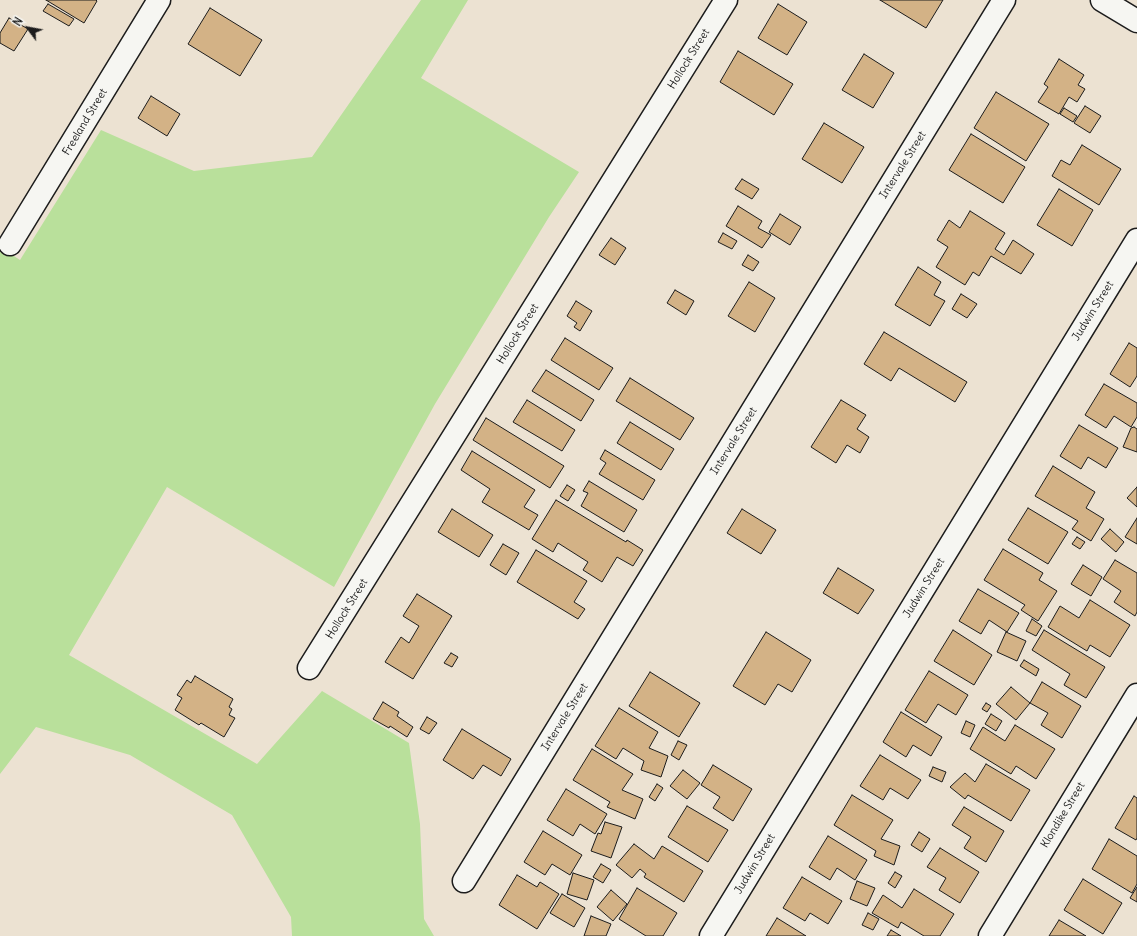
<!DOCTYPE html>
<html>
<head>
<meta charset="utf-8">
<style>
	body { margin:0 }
	#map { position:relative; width:1137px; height:936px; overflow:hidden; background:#ece2d2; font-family:Delius,sans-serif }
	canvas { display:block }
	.north { position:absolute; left:8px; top:8px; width:40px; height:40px; -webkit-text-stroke:3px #f6f6f2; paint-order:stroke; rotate:302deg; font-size:11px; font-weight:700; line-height:16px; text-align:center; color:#1c1c1c }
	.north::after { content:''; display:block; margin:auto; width:14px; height:18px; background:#1c1c1c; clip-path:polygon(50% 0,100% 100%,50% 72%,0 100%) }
</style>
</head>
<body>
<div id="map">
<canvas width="1137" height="936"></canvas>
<div class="north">N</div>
</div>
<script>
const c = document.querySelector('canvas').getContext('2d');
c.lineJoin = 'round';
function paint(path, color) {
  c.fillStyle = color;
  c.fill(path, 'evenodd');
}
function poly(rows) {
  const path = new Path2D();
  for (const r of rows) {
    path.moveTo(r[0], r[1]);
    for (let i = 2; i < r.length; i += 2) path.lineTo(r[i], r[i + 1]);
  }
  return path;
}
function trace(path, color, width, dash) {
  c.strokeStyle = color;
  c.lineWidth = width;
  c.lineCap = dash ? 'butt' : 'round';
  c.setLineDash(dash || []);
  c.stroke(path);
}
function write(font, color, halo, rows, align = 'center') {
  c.font = font + ' Delius,sans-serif';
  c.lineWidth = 3;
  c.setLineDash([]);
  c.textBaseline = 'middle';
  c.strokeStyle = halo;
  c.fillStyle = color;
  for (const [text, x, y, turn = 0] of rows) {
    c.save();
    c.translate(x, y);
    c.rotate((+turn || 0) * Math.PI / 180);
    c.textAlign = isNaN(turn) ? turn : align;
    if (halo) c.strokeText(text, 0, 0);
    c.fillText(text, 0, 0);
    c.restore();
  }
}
const green = poly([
	[421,0,468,0,421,78,579,172,549,217,435,404,334,587,167,487,69,655,257,764,322,691,409,743,420,824,424,919,434,936,292,936,291,917,232,815,130,755,36,727,0,774,0,247,20,260,101,130,194,171,312,157]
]);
const building = poly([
	[46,0,96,0,97,1,84,23,46,0],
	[880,0,943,0,926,28,880,0],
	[48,4,74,19,69,26,43,11,48,4],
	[778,4,807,22,787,55,758,38,778,4],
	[210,8,262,40,240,76,188,44,210,8],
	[9,18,28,29,14,51,0,43,0,33,9,18],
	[738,51,793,84,774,115,720,82,738,51],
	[864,54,894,73,873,108,842,90,864,54],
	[1059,59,1084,75,1078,85,1085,89,1077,102,1069,97,1059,114,1038,102,1048,87,1044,84,1059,59],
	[996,92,1049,124,1026,161,974,128,996,92],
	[151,96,180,114,167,136,138,118,151,96],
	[1085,106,1101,116,1090,133,1074,123,1085,106],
	[1064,108,1077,116,1073,122,1060,114,1064,108],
	[824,123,864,147,842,183,802,159,824,123],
	[971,134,1025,167,1003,203,949,170,971,134],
	[1082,145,1121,169,1099,205,1052,176,1061,160,1070,165,1082,145],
	[742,179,759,189,752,199,735,189,742,179],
	[1059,189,1093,210,1072,246,1037,225,1059,189],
	[738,206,762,221,758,228,771,235,762,248,726,226,738,206],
	[970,211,1005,233,995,249,1004,255,1013,240,1034,254,1021,274,991,256,979,276,973,272,965,285,936,267,948,247,937,240,949,220,960,228,970,211],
	[780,214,801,227,790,245,769,232,780,214],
	[723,233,737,241,732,249,718,242,723,233],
	[611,238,626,248,615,265,599,255,611,238],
	[748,255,759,262,753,271,742,265,748,255],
	[918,267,941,282,934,295,945,301,930,326,895,305,918,267],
	[749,282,775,298,755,332,728,316,749,282],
	[675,290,694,301,686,315,667,303,675,290],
	[961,294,977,304,967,318,952,309,961,294],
	[576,301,592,311,580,331,574,327,577,323,567,316,576,301],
	[884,332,967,382,955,402,899,368,891,381,864,364,884,332],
	[565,338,613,368,599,390,551,360,565,338],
	[1129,343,1137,348,1137,376,1130,387,1110,374,1129,343],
	[546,370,594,400,581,421,532,391,546,370],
	[630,378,694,418,680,440,616,401,630,378],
	[1104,384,1137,403,1137,417,1131,427,1114,416,1106,428,1085,415,1104,384],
	[527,400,575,430,562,451,513,422,527,400],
	[841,400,866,415,857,429,869,437,860,453,847,445,836,463,811,447,841,400],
	[486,418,564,466,550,488,473,440,486,418],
	[630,422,674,449,661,470,617,443,630,422],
	[1079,425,1118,448,1106,468,1088,457,1081,469,1060,456,1079,425],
	[1134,427,1137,429,1137,452,1123,447,1131,428,1134,427],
	[605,450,655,480,643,500,599,474,606,463,600,459,605,450],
	[472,451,535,490,524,507,538,515,529,530,482,502,490,489,461,470,472,451],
	[1053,466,1095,492,1086,508,1104,519,1091,541,1072,529,1078,521,1035,496,1053,466],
	[589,481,637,510,624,532,581,506,588,493,583,491,589,481],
	[567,485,575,490,568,501,560,496,567,485],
	[1137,487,1137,507,1127,498,1137,487],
	[556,500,626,542,627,540,643,550,633,566,617,557,602,582,583,570,588,562,558,543,553,552,532,539,556,500],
	[1028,508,1068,532,1048,564,1008,540,1028,508],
	[452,509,493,535,479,557,438,532,452,509],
	[742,509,776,530,761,554,727,533,742,509],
	[1137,518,1137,544,1125,537,1137,518],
	[1110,529,1124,542,1116,552,1101,539,1110,529],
	[1077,537,1085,542,1080,549,1072,544,1077,537],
	[503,544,519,553,506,575,490,565,503,544],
	[1003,549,1043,573,1039,580,1057,591,1038,621,1021,610,1025,605,984,580,1003,549],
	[536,550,587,581,574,602,585,609,578,619,517,582,536,550],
	[1115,560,1137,573,1137,612,1135,616,1114,602,1121,591,1103,579,1115,560],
	[1083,565,1102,577,1091,596,1071,584,1083,565],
	[838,568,874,590,858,614,823,593,838,568],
	[978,589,1019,613,1007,632,989,620,981,634,959,621,978,589],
	[417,594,452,616,413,679,385,662,401,637,409,643,419,626,403,616,417,594],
	[1090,600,1130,625,1110,657,1090,645,1087,651,1048,627,1060,606,1079,618,1090,600],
	[1032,619,1042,626,1036,636,1026,631,1032,619],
	[953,630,992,655,974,685,934,661,953,630],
	[1044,630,1105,667,1086,698,1064,685,1070,674,1032,650,1044,630],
	[766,632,811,660,792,692,778,684,765,705,733,686,766,632],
	[1006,632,1026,641,1017,661,997,652,1006,632],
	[451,653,458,657,452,667,444,663,451,653],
	[1024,660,1039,669,1036,676,1020,666,1024,660],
	[929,671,968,695,956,715,938,704,926,723,905,710,929,671],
	[650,672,700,703,679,737,629,706,650,672],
	[195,676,233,699,229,707,232,709,229,715,235,718,224,737,201,723,199,725,175,710,182,698,177,695,187,680,191,683,195,676],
	[1042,682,1081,706,1062,738,1041,725,1048,713,1030,703,1042,682],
	[1011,687,1030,703,1016,720,996,704,1011,687],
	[383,702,399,712,397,716,413,727,407,737,390,726,389,728,373,719,383,702],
	[986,703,991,706,987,712,982,709,986,703],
	[619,708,658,732,649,748,668,756,661,777,641,770,644,761,623,748,616,759,595,746,619,708],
	[901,712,942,737,931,756,913,745,906,757,883,742,901,712],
	[991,714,1002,721,996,731,985,724,991,714],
	[427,717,437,723,429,734,420,729,427,717],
	[966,721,975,725,970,737,961,733,966,721],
	[1015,725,1055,749,1036,779,1016,766,1011,774,970,749,983,727,1005,741,1015,725],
	[462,729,511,759,501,776,483,765,473,779,443,760,462,729],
	[678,741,687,745,679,760,671,755,678,741],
	[592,749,633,774,622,790,643,799,635,819,607,807,610,802,573,780,592,749],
	[880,755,921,780,908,799,890,788,883,800,860,786,880,755],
	[986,764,1030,790,1011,821,968,795,965,799,950,787,965,773,975,782,986,764],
	[713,765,752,789,733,821,713,808,720,797,701,785,713,765],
	[933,767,946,772,942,782,929,776,933,767],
	[683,770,700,783,687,799,670,786,683,770],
	[657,784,663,788,655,801,649,797,657,784],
	[566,789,607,814,595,834,580,824,573,836,547,820,566,789],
	[852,795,893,820,881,839,900,846,894,865,874,856,876,851,834,825,852,795],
	[1134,796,1137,798,1137,838,1136,840,1115,828,1134,796],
	[687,806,728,830,708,862,668,837,687,806],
	[964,807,1004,831,986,862,964,848,971,837,952,825,964,807],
	[605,822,622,827,611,858,591,851,598,833,601,834,605,822],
	[543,831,582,855,570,875,552,864,545,875,524,862,543,831],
	[919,832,930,839,922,852,911,845,919,832],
	[828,836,867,860,855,880,837,868,830,880,809,867,828,836],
	[1109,839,1137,856,1137,884,1132,893,1092,869,1109,839],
	[634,844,654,859,662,846,703,871,684,902,644,877,646,874,640,869,632,878,616,865,634,844],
	[940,848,979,872,960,903,939,890,946,878,927,867,940,848],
	[601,864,611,870,603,883,593,877,601,864],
	[895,872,902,876,895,888,888,883,895,872],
	[573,873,594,880,587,900,567,894,573,873],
	[517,875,537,887,540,882,559,894,537,929,499,905,517,875],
	[802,877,842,901,828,924,810,913,805,921,783,908,802,877],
	[1083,879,1122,903,1103,934,1064,910,1083,879],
	[857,881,875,888,867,906,850,899,857,881],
	[1137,887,1137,902,1130,898,1137,887],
	[637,888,677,913,663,936,646,936,619,919,637,888],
	[914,889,954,914,940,936,924,936,901,922,898,928,872,913,883,895,902,908,914,889],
	[611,890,627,904,613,921,597,907,611,890],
	[562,894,585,908,574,927,550,913,562,894],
	[868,913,879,919,873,930,862,925,868,913],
	[591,916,611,924,606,936,584,936,591,916],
	[777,918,806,936,766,936,777,918],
	[1059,920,1086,936,1049,936,1059,920],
	[891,930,901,936,887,936,891,930]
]);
const minor = poly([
	[1102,0,1137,21],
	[10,244,159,0],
	[309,668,726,0],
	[464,881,1004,0],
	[711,936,1137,240],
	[990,936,1137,695]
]);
const streetNames = [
	["Hollock Street",689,59,-58],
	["Freeland Street",85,122,-59],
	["Intervale Street",903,165,-58],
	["Judwin Street",1093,311,-58],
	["Hollock Street",518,334,-58],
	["Intervale Street",734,441,-58],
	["Judwin Street",924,588,-58],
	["Hollock Street",347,609,-58],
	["Intervale Street",565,717,-58],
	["Klondike Street",1063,815,-59],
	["Judwin Street",755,864,-59]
];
paint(green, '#b9e09b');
paint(building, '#d3b286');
trace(building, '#1c1c1c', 1);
trace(minor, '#1c1c1c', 25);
trace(minor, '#f6f6f2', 22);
write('11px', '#1c1c1c', '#f6f6f2', streetNames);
</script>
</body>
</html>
